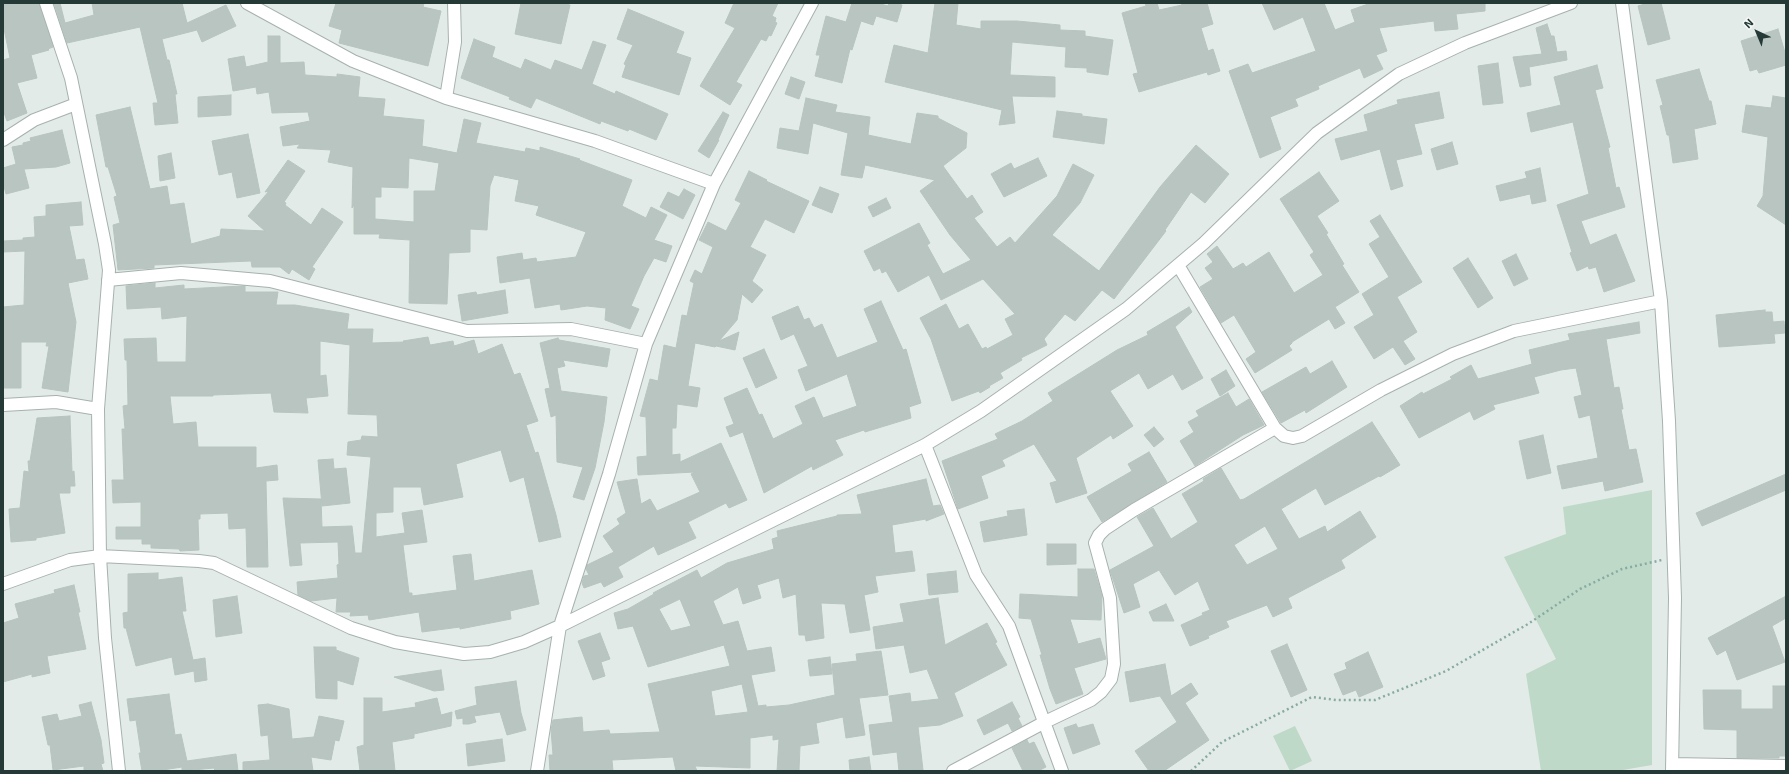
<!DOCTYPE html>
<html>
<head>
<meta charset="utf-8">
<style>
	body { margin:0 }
	#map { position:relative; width:1789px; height:774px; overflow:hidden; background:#e3ebe8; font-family:"Exo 2",sans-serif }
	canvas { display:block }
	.frame { position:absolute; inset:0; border:4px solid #253a36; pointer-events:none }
	.north { position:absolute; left:1737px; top:12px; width:40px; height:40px; -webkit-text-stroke:3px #f3f8f6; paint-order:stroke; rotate:316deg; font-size:11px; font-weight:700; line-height:16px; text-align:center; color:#253a36 }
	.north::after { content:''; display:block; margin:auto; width:14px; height:18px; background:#253a36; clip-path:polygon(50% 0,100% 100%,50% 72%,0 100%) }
</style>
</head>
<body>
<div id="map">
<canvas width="1789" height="774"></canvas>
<div class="frame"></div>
<div class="north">N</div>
</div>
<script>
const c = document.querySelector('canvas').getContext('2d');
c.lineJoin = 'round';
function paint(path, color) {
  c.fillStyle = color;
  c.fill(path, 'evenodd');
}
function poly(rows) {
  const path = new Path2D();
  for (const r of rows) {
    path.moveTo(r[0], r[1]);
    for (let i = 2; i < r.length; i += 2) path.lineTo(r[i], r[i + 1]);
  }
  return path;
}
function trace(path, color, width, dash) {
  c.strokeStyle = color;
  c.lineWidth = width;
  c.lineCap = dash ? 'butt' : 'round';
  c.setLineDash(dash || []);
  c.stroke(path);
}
const green = poly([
	[1652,490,1652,765,1617,771,1541,771,1526,674,1556,659,1504,557,1566,534,1563,507],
	[1295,726,1312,761,1290,771,1273,736]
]);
const building = poly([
	[3,3,39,3,53,47,48,49,49,50,31,55,37,78,17,83,27,113,7,121,3,110,3,60,10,58,3,24,3,3],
	[54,3,60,3,65,23,94,15,92,3,182,3,187,23,226,5,236,26,202,42,197,30,162,39,167,60,169,60,177,94,175,94,178,123,155,125,153,103,158,103,140,27,67,43,54,3],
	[336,3,424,3,423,7,441,11,428,66,339,43,342,30,329,26,336,3],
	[521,3,562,3,570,5,561,44,515,34,521,3],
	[734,3,778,3,772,16,776,18,775,22,777,23,771,36,769,35,766,41,761,39,736,82,742,85,730,105,700,86,735,28,725,23,734,3],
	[852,3,877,3,888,6,889,3,895,3,902,5,897,22,876,16,873,25,861,21,852,50,850,49,842,83,815,76,820,55,816,55,826,16,846,22,852,3],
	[935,3,958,3,956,25,981,29,981,21,1017,21,1060,25,1060,30,1085,31,1085,36,1113,40,1108,75,1087,72,1087,68,1065,67,1066,47,1012,42,1010,75,1055,77,1055,97,1012,96,1015,123,999,125,1002,110,885,82,894,45,928,53,935,3],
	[1145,3,1157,3,1159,10,1182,5,1181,3,1207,3,1213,24,1201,28,1208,51,1213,49,1220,71,1208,75,1207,72,1139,92,1133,74,1138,73,1122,13,1146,6,1145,3],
	[1262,3,1324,3,1335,30,1355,22,1351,10,1371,3,1485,3,1485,11,1456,14,1458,29,1435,31,1434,21,1379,28,1387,51,1376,55,1383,69,1364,78,1360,68,1318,86,1319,89,1295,99,1298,106,1270,117,1281,149,1260,158,1229,71,1248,64,1252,73,1316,51,1303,17,1274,30,1262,3],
	[1648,3,1661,3,1670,39,1648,45,1638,6,1648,3],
	[628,9,684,32,676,53,691,58,679,95,622,77,626,65,624,64,633,45,617,39,628,9],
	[1547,24,1551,36,1554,36,1557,52,1566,51,1567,60,1529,67,1531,85,1520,87,1513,57,1542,54,1536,28,1547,24],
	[1778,29,1786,56,1786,65,1759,73,1757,69,1750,71,1741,41,1778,29],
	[268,36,280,36,280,63,304,62,305,75,337,77,337,74,360,77,358,97,385,99,383,116,424,120,422,146,457,153,464,119,481,123,476,143,525,152,526,148,540,151,540,147,580,159,579,160,632,180,622,206,646,218,651,207,667,215,654,240,672,246,666,262,654,258,644,276,631,306,639,309,630,329,605,320,606,308,587,306,561,310,560,304,535,308,530,278,500,283,497,257,522,253,523,260,536,258,537,262,576,257,586,232,536,215,539,206,515,201,519,180,494,175,490,186,487,230,470,229,470,252,449,253,447,304,409,303,410,240,379,238,380,234,354,234,354,205,352,208,353,167,328,162,331,150,297,148,300,144,283,146,280,127,310,121,308,112,272,113,269,92,257,94,256,87,233,91,228,59,244,56,246,67,268,62,268,36],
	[409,158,439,163,435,191,414,191,414,222,375,219,375,197,381,197,381,187,408,188,409,158],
	[474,39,495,47,492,57,521,69,525,59,551,70,555,60,582,70,593,41,606,45,592,84,615,94,616,91,668,114,656,140,629,129,628,131,601,121,600,124,536,98,531,108,509,99,510,97,461,78,474,39],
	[1498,63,1503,103,1483,105,1478,66,1498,63],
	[1597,65,1603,88,1595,90,1610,147,1608,148,1616,188,1619,187,1625,207,1581,221,1590,245,1616,234,1635,281,1604,292,1596,267,1589,269,1588,266,1577,271,1570,253,1572,252,1557,205,1589,194,1573,122,1531,132,1527,113,1561,105,1554,77,1597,65],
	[1699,69,1709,101,1711,101,1716,124,1694,129,1698,159,1673,163,1669,135,1667,135,1660,106,1663,105,1656,80,1699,69],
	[791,77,805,82,799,99,785,94,791,77],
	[1439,92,1444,118,1414,124,1422,154,1396,160,1403,186,1391,190,1380,149,1341,160,1335,139,1368,131,1364,115,1398,104,1397,100,1439,92],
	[231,95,231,115,198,117,198,97,231,95],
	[1773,96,1786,98,1786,225,1757,206,1763,196,1768,137,1742,132,1746,105,1771,108,1773,96],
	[806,98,837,105,835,112,870,117,868,135,911,144,917,113,938,116,938,118,967,133,966,148,943,166,967,199,972,195,983,212,974,218,997,247,1010,237,1015,243,1057,196,1073,164,1094,175,1080,203,1052,235,1099,271,1160,187,1196,145,1229,174,1205,203,1191,192,1165,230,1166,231,1114,299,1102,290,1075,321,1065,314,1044,339,1047,345,1021,358,1022,360,1000,373,1003,378,989,386,990,387,980,393,979,391,952,401,931,339,920,318,946,304,959,329,968,324,982,349,986,347,987,349,1013,335,1005,319,1015,314,983,279,941,300,929,275,898,292,886,271,882,273,880,268,874,271,864,251,919,223,930,243,927,245,943,274,971,260,950,235,920,191,935,180,865,165,862,178,841,175,848,133,813,123,808,154,777,148,780,128,799,131,806,98],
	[130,107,150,189,167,186,170,205,184,203,191,244,220,236,221,229,265,231,248,216,269,191,265,192,288,160,305,171,284,202,286,203,285,205,311,225,322,208,343,222,312,267,315,269,309,280,292,269,289,274,280,267,252,267,251,261,154,265,154,268,118,270,113,225,120,223,114,197,117,196,108,167,106,167,96,115,130,107],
	[1057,111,1082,114,1082,116,1107,119,1104,144,1053,137,1057,111],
	[723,112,729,115,718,140,719,140,709,158,698,151,723,112],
	[62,130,70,163,56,167,24,169,29,188,6,194,3,183,3,168,16,164,12,147,23,145,23,143,31,141,30,138,62,130],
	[248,134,260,193,237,198,232,172,219,175,212,141,248,134],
	[1452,142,1458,164,1437,170,1431,149,1452,142],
	[171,153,175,178,160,181,158,156,171,153],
	[1038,158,1047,176,1004,197,991,174,1011,163,1014,169,1038,158],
	[1540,168,1546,201,1532,204,1530,194,1500,201,1496,186,1527,178,1525,172,1540,168],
	[749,171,767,180,766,181,809,201,794,233,765,219,750,247,766,255,752,281,763,290,752,303,742,294,737,320,719,341,739,332,735,350,716,346,715,347,695,343,688,386,700,388,697,407,677,404,676,428,672,428,672,455,680,454,680,462,721,443,747,500,729,508,726,503,688,522,696,538,658,555,654,546,618,567,623,577,604,587,601,582,584,588,582,583,584,576,589,575,586,569,587,565,614,552,603,536,620,524,617,519,626,513,617,482,637,479,641,504,650,499,657,511,700,492,691,474,695,472,638,475,637,457,647,456,646,417,640,416,650,379,658,381,664,345,676,348,682,315,687,316,694,283,690,281,695,270,702,274,713,247,699,240,708,222,726,231,741,203,735,200,749,171],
	[1319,172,1339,201,1317,216,1328,233,1326,234,1344,264,1342,265,1359,292,1335,307,1345,323,1335,329,1329,319,1292,342,1292,343,1289,346,1292,350,1255,373,1246,359,1256,352,1234,315,1221,323,1200,287,1213,279,1205,268,1213,262,1207,254,1217,246,1233,269,1243,263,1246,267,1269,252,1294,293,1323,275,1310,255,1314,252,1280,199,1319,172],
	[820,187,839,194,832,213,812,205,820,187],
	[684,189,695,195,683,219,660,207,668,192,679,197,684,189],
	[886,198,891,208,873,217,868,207,886,198],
	[81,202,83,225,69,226,76,260,84,259,88,279,68,283,76,322,68,392,42,388,49,346,46,346,47,342,21,342,21,388,3,388,3,307,24,305,25,251,3,252,3,241,23,240,23,238,35,237,34,217,46,216,46,205,81,202],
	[1380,215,1422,282,1397,297,1417,332,1403,341,1415,359,1405,365,1393,347,1374,359,1354,327,1374,315,1362,294,1389,277,1369,244,1380,237,1370,221,1380,215],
	[1516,254,1528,279,1514,286,1502,261,1516,254],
	[1468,258,1493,298,1478,308,1453,268,1468,258],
	[155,283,155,288,184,285,184,289,242,286,245,286,245,292,278,292,276,305,295,305,349,314,347,329,373,329,372,343,404,342,403,341,428,337,430,345,453,341,454,346,474,340,478,354,502,344,514,375,520,373,538,421,526,425,535,453,538,452,556,515,561,537,539,542,524,477,510,482,501,450,456,464,463,497,424,505,421,487,393,487,393,512,376,513,376,537,405,533,402,513,422,510,427,542,403,545,409,593,412,593,412,596,457,590,453,556,471,554,474,581,532,570,539,604,510,611,511,619,460,629,460,627,422,632,419,612,369,620,368,615,350,616,351,612,336,612,337,598,311,601,298,595,297,582,338,578,337,565,339,564,338,542,300,543,302,565,290,566,283,498,321,499,322,527,352,526,355,553,362,553,371,457,347,455,348,442,361,440,362,436,378,437,377,415,348,414,350,345,320,341,320,376,326,375,328,396,306,398,308,413,274,412,271,393,213,395,213,396,170,396,173,424,196,422,198,447,256,447,256,468,277,465,278,480,266,481,268,567,247,567,246,528,229,529,228,513,200,514,200,519,198,519,199,550,180,551,179,549,151,548,151,544,142,544,142,539,116,539,116,527,141,527,141,502,113,503,112,480,124,480,122,429,125,429,123,406,128,405,127,360,125,360,124,339,156,338,157,362,186,362,187,316,162,319,161,307,127,309,126,286,155,283],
	[505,290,508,313,462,321,458,295,476,292,477,295,505,290],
	[881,301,903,350,906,349,921,403,909,407,911,418,865,432,864,430,835,440,843,455,813,470,812,466,764,493,743,432,730,437,726,427,734,424,724,398,747,388,759,415,762,414,773,439,803,424,795,406,814,397,823,418,857,406,847,374,806,391,798,370,808,366,794,334,781,340,772,317,798,306,804,320,809,318,814,328,822,324,837,358,878,342,864,309,881,301],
	[1189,307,1192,312,1175,327,1203,378,1182,390,1173,374,1148,389,1139,373,1110,391,1133,426,1113,439,1111,435,1076,458,1087,493,1056,503,1050,483,1057,481,1034,444,1002,460,1005,466,981,476,988,498,958,509,942,461,998,439,995,434,1022,421,1053,401,1048,393,1117,350,1148,335,1147,332,1189,307],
	[1765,310,1765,312,1772,312,1773,322,1784,321,1785,333,1774,334,1775,343,1719,347,1716,315,1765,310],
	[1639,322,1640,333,1606,339,1614,388,1619,387,1623,409,1621,409,1629,450,1636,449,1643,482,1605,491,1603,481,1562,489,1557,466,1598,458,1590,415,1579,418,1574,397,1582,395,1576,368,1561,370,1534,377,1539,393,1493,405,1495,409,1474,420,1470,411,1419,438,1400,406,1422,392,1423,394,1452,379,1450,377,1471,365,1478,379,1532,364,1529,350,1570,340,1568,334,1639,322],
	[558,338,559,340,610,349,607,367,563,360,565,366,557,368,561,391,607,397,604,422,595,468,584,500,573,497,583,467,557,462,556,415,551,417,545,389,550,388,540,343,558,338],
	[764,349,777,378,756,388,743,358,764,349],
	[1332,361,1347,387,1306,413,1305,410,1281,423,1262,392,1306,367,1310,374,1332,361],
	[1226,370,1235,386,1220,396,1211,379,1226,370],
	[1228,393,1236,407,1249,399,1264,425,1243,435,1195,466,1180,441,1194,432,1188,422,1199,416,1196,411,1228,393],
	[70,416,72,472,74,471,75,486,70,486,70,493,59,493,65,533,36,538,36,540,11,542,9,509,20,508,24,471,29,472,28,461,30,461,37,418,70,416],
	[1372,422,1400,465,1380,477,1379,476,1325,505,1316,488,1281,509,1299,539,1325,526,1327,532,1360,511,1376,537,1341,560,1345,568,1288,598,1292,608,1273,617,1267,605,1226,621,1229,627,1208,636,1209,638,1190,646,1181,625,1203,615,1202,613,1210,610,1198,581,1175,595,1159,570,1133,584,1140,607,1124,613,1110,570,1154,546,1137,517,1153,508,1171,539,1198,522,1182,494,1204,481,1203,479,1221,468,1240,500,1244,499,1372,422],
	[1265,526,1278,549,1247,565,1234,545,1265,526],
	[1154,427,1164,439,1154,447,1144,435,1154,427],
	[1543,435,1551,473,1527,479,1519,441,1543,435],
	[1149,452,1167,482,1102,522,1087,497,1132,471,1128,464,1149,452],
	[333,459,334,469,346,468,350,503,322,506,318,460,333,459],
	[1786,474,1786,490,1702,526,1696,513,1786,474],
	[926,479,933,506,940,505,944,514,926,521,926,519,892,525,895,553,912,551,915,571,875,576,878,592,864,595,870,630,850,633,845,604,821,603,824,638,806,641,805,635,799,635,796,594,783,598,779,578,757,585,761,598,743,604,738,587,713,601,723,625,738,621,747,651,771,647,775,671,751,675,758,706,766,705,766,707,789,705,835,695,832,664,857,661,856,654,881,651,888,695,859,698,865,735,846,738,843,717,816,723,819,743,800,746,799,771,777,771,779,739,773,740,773,735,750,738,750,768,695,766,697,771,676,771,673,757,612,760,613,771,550,771,549,755,553,755,551,730,553,720,582,717,583,732,609,730,610,734,660,732,648,684,730,666,724,645,648,667,633,626,618,629,614,613,628,609,654,594,653,593,697,570,701,578,727,563,774,549,772,539,778,537,777,531,837,516,837,515,862,514,857,495,926,479],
	[680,599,691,626,671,631,659,609,680,599],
	[742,684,748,712,715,716,711,691,742,684],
	[1024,509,1027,535,984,542,980,522,1008,516,1007,511,1024,509],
	[1047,544,1076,544,1076,564,1047,565,1047,544],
	[1078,569,1094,569,1102,596,1101,620,1070,619,1078,644,1100,638,1106,659,1074,668,1083,694,1056,704,1050,689,1040,655,1042,655,1031,619,1019,618,1020,594,1078,597,1078,569],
	[956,571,958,592,929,595,927,574,956,571],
	[158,573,158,580,182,577,186,611,182,611,193,660,205,658,207,680,195,682,194,671,175,675,172,657,136,666,126,628,124,628,123,613,128,612,128,574,158,573],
	[74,585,80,612,78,612,86,649,47,656,50,673,32,677,32,674,3,682,3,623,19,618,15,604,55,593,54,590,74,585],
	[237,596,242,633,216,637,213,600,237,596],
	[1786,596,1786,618,1772,626,1785,662,1737,680,1726,650,1717,655,1708,638,1786,596],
	[938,598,945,645,987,623,997,642,995,643,1007,665,954,693,963,716,940,725,918,727,923,770,899,771,897,752,873,755,869,725,893,722,889,696,910,693,911,702,939,699,927,669,910,673,904,645,876,649,873,627,904,622,900,604,938,598],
	[1166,604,1174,621,1153,621,1149,612,1166,604],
	[600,633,610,659,601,662,605,676,593,680,578,641,600,633],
	[1287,644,1307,690,1291,697,1271,651,1287,644],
	[314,647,336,647,336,650,359,658,353,685,337,680,337,699,316,698,314,647],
	[1368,652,1383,687,1359,697,1356,690,1343,695,1334,674,1347,669,1345,663,1368,652],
	[830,657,832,674,810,676,808,660,830,657],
	[1165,664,1171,696,1191,683,1198,694,1185,703,1209,740,1164,771,1149,771,1135,751,1177,722,1160,696,1130,702,1125,672,1165,664],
	[441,670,444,690,434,691,394,677,441,670],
	[516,681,521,713,526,730,507,735,500,712,474,716,476,722,469,724,463,724,463,718,457,719,455,711,477,705,475,687,516,681],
	[1773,686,1786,686,1786,756,1779,756,1779,758,1737,758,1737,730,1704,729,1703,690,1741,690,1741,709,1773,709,1773,686],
	[169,694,175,735,181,734,187,761,236,754,238,771,215,771,214,768,182,771,182,767,156,771,142,771,139,753,141,753,136,720,130,721,127,699,169,694],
	[364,698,382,698,382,712,416,707,415,703,437,698,441,715,452,712,451,726,414,734,414,738,392,742,395,771,360,771,357,747,364,745,364,698],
	[91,702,101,740,104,763,101,764,103,771,84,771,84,766,53,770,50,745,48,745,42,717,57,714,59,721,82,716,79,705,91,702],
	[1012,702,1020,717,1018,718,1022,726,1012,731,1008,723,984,735,977,720,1012,702],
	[268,704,289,709,292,739,314,737,319,716,344,721,339,741,335,740,331,760,311,757,313,771,243,771,243,762,270,760,268,735,261,736,258,705,268,704],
	[1076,724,1078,728,1093,724,1100,744,1073,754,1064,728,1076,724],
	[502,739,505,761,468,766,466,744,502,739],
	[1027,740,1029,744,1034,742,1046,767,1038,771,1023,771,1012,748,1027,740],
	[869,757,871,771,850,771,849,760,869,757]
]);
const path = poly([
	[1191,771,1222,742,1312,697,1336,700,1375,700,1446,671,1528,624,1580,589,1622,569,1662,560]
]);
const minor = poly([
	[46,3,71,78,105,244,109,270,98,409,100,556,105,638,119,771],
	[247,3,353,61,446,98,595,141,714,184],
	[1622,3,1661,301,1669,421,1675,598,1672,771],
	[446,98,455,42,454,3],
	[3,140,34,120,76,104],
	[1178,265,1275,428,1284,436,1293,438,1302,436,1381,390,1453,354,1514,331,1661,301],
	[108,280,181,273,270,281,467,331,571,329,646,344],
	[3,405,56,402,98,409],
	[925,445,976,575,1009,626,1062,771],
	[3,584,70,560,100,556,199,561,214,563,351,628,395,642,464,654,490,652,524,642,560,626,925,445,981,411,1126,309,1204,243,1317,133,1399,74,1465,43,1571,3],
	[1672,764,1786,766],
	[537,771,560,626,609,474,646,344,714,184,812,3],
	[953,771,1045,722,1091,700,1101,692,1111,679,1114,664,1110,598,1095,543,1099,535,1105,529,1134,510,1275,428]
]);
paint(green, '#bed9c7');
paint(building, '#b8c5c1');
trace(building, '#b6c4bf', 1);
trace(minor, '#a6b2af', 14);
trace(path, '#87aba2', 2.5, [2, 3]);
trace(minor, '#fff', 12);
</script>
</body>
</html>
